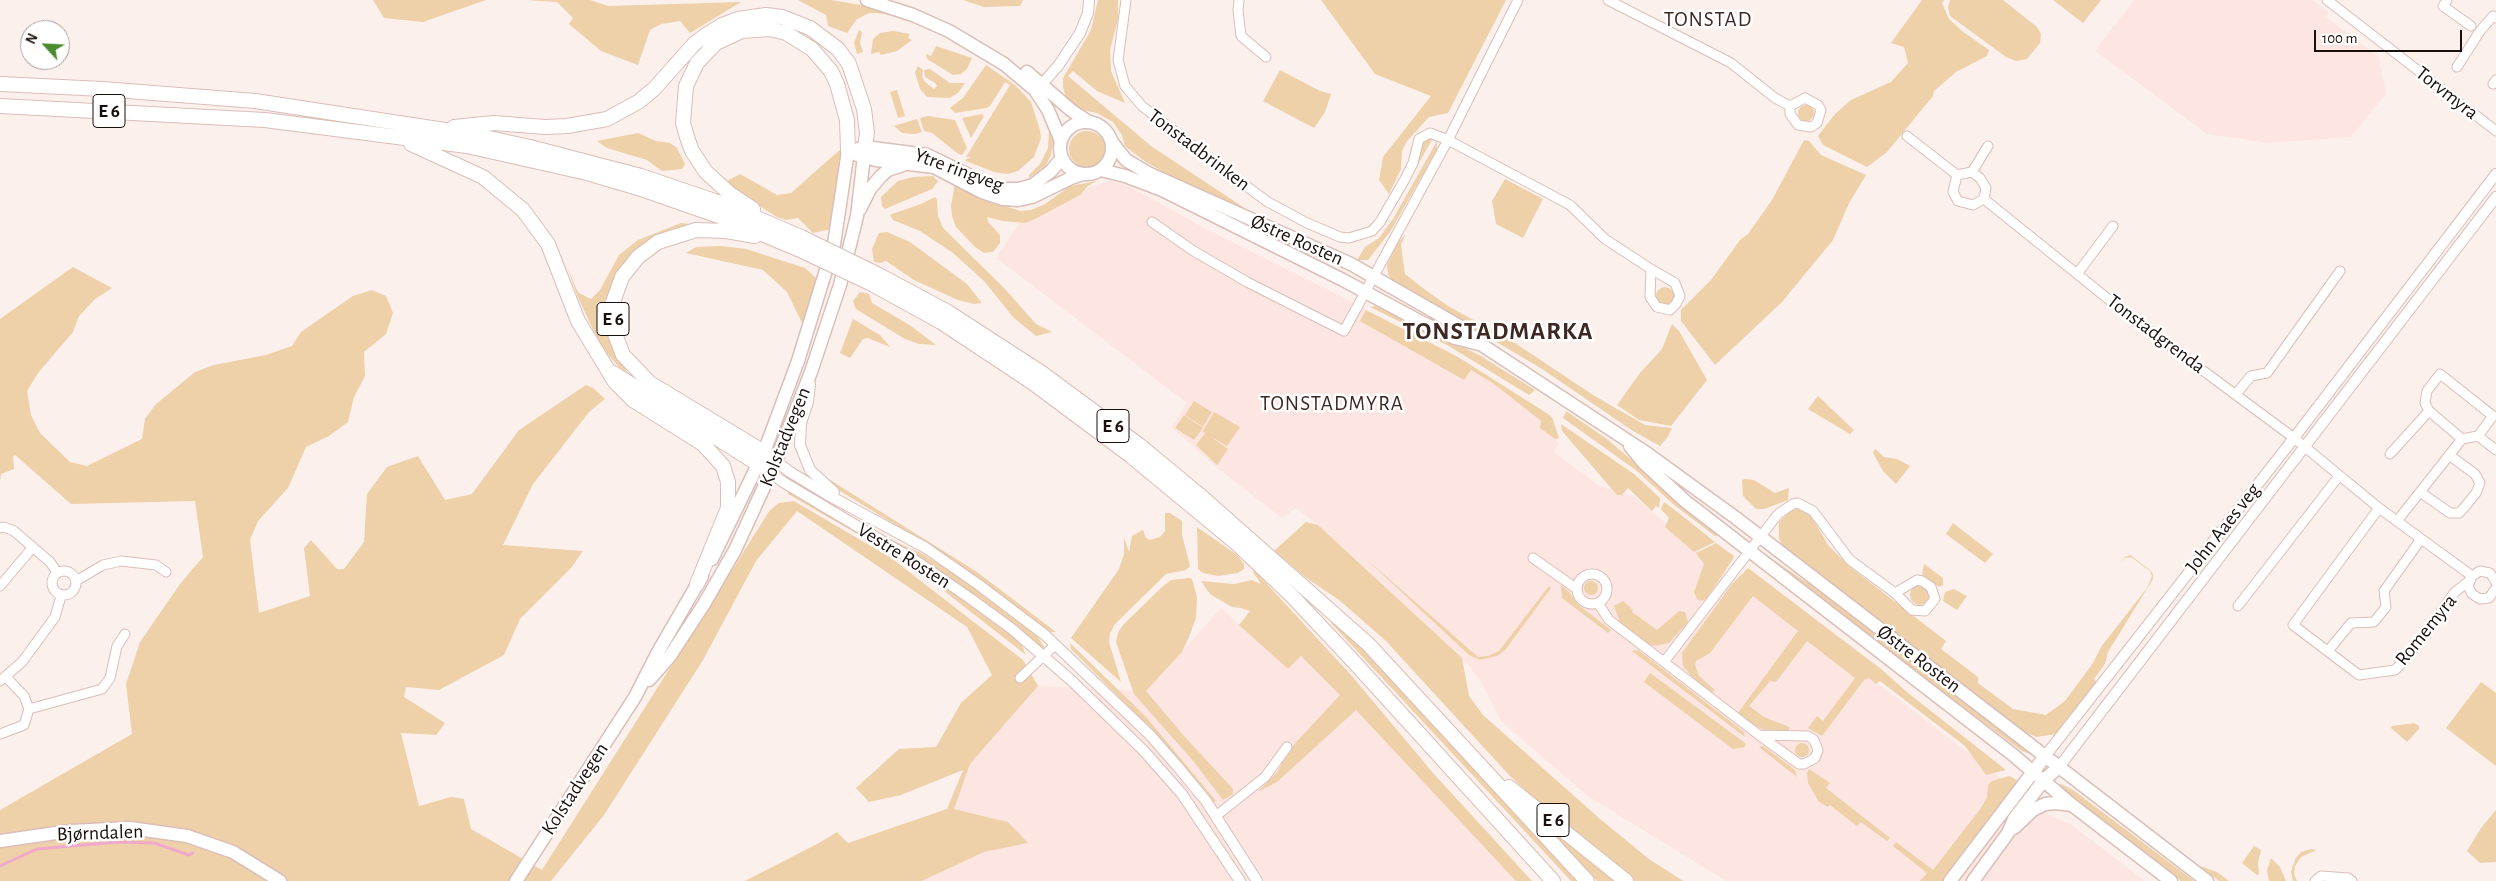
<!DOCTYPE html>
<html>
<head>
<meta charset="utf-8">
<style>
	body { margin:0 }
	#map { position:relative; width:2496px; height:881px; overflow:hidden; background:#fcf0ed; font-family:"Alegreya Sans",sans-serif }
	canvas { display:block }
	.north { position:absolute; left:20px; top:20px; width:50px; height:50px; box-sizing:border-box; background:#fff; border:1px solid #a39f9e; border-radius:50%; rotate:295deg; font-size:14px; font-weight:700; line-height:20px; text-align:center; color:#190f0d }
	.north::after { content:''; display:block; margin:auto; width:18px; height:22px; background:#498b2e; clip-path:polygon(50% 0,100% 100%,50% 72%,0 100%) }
	.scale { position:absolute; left:2314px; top:30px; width:148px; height:22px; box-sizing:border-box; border:2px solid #190f0d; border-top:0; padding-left:6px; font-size:15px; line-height:18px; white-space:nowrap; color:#190f0d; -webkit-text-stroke:4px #fff; paint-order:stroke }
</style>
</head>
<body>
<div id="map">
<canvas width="2496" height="881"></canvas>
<div class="north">N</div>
<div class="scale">100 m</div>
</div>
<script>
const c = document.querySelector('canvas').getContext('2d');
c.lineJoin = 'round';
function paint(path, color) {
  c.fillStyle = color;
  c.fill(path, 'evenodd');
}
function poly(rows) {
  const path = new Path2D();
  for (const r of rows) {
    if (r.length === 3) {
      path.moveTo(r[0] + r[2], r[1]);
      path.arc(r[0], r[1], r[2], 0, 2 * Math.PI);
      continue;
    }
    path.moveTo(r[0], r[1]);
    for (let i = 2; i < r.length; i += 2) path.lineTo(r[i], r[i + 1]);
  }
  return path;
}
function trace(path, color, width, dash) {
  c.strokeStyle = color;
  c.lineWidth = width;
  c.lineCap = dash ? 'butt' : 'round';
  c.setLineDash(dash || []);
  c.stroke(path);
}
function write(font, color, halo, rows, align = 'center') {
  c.font = font + ' "Alegreya Sans",sans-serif';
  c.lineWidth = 5;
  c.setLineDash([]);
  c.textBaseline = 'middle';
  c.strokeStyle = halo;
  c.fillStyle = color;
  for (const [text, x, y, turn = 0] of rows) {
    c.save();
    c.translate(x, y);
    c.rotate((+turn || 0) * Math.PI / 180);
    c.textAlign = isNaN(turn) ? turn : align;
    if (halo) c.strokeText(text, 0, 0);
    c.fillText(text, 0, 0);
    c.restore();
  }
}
const built = poly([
	[2134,0,2313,0,2329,12,2326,17,2379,57,2386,94,2351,137,2269,143,2207,134,2095,51],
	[1109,181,1129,186,1208,230,1342,297,1438,349,1494,384,1541,421,1559,443,1554,452,1598,485,1634,496,1702,554,1868,676,2051,816,2069,823,2145,881,1726,881,1586,795,1501,721,1480,680,1462,658,1318,525,1296,508,1282,518,1217,468,1171,427,1187,403,996,258,1019,223,1084,189],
	[1221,608,1288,669,1301,656,1531,881,922,881,984,852,1028,843,1008,822,954,809,970,764,1038,686,1146,691]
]);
const green = poly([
	[373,0,486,0,423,22,384,18],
	[525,0,590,0,608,6,741,2,690,33,680,21,661,24,650,30,638,65,601,51,569,24,573,18,557,2],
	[798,0,831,0,873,7,909,18,940,34,894,15,876,13,869,13,857,19,847,33,828,26,826,15],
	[963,0,1023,0,1020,6,984,7],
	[1098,0,1118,0,1118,19,1110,50,1111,71,1125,103,1097,91,1073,71,1068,76,1151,146,1246,209,1178,181,1143,160,1125,146,1122,135,1113,122,1097,113,1078,109,1066,98,1063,87,1063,78,1091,30],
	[1321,0,1506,0,1448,113,1429,117,1407,141,1402,151,1401,169,1389,194,1379,180,1383,157,1431,96,1375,74],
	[1922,0,1944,0,1942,3,1949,19,1962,31,1989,50,1987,56,1956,72,1934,91,1933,96,1887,152,1867,167,1823,145,1818,136,1835,114,1851,100,1891,82,1908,63,1904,47,1891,43],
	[1950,0,2003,0,2037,27,2041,34,2040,43,2027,59,2016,61,2006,57,1950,16,1948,7],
	[2053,0,2101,0,2083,23],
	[859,30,862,32,860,43,863,52,857,54,854,43],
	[893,31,910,34,908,38,912,40,897,51,881,55,879,52,871,54,873,39,880,33],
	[936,46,972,58,967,69,961,74,953,75,927,59,926,54,931,56],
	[986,65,1015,85,1031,102,1040,130,1041,138,1034,157,1018,171,1008,174,994,172,966,161,966,159,971,157,966,157,1010,85,1005,82,990,106,986,108,955,113,950,108,963,98],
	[918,66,923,70,922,76,925,82,934,89,937,86,935,83,925,77,924,70,930,69,950,83,965,83,958,93,949,98,927,97,920,89,917,79,915,72],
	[1280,70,1320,91,1331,94,1325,112,1314,128,1263,101],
	[897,90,905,116,898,118,890,92],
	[1806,113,8],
	[982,114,984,116,971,138,962,118],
	[928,116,955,120,967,148,962,155,957,153,932,133,924,131,920,118],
	[1044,116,1054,135,1051,155,1046,165,1029,178,1029,175,1040,164,1048,148,1049,131],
	[917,119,922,132,915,134,902,133,894,126],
	[1087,149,18],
	[638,133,656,141,670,143,677,148,685,164,682,169,662,171,647,160,607,148,597,141],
	[1426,138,1433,138,1411,177,1423,141],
	[1804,140,1809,141,1821,155,1866,175,1849,203,1833,240,1782,302,1715,365,1681,321,1681,310,1711,280,1740,240,1748,234,1772,200],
	[1437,141,1437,149,1431,160,1390,232,1368,260,1357,260,1365,247,1379,238,1393,219],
	[843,147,831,229,813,233,798,218,786,220,777,217,739,193,727,181,740,174,777,195,791,193],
	[933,176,938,181,932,189,885,209,882,206,881,197,898,181,913,177],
	[1505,179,1543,199,1523,238,1496,224,1492,201],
	[1097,181,1088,186,1080,195,1033,220,1025,223,1003,221,987,217,988,222,1000,235,1000,243,993,252,984,253,975,247,956,227,952,216,951,206,954,189,953,182,992,202,1021,211,1031,210,1045,204,1070,186],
	[935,197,937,200,938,216,943,228,1004,288,1036,324,1052,332,1036,336,1013,317,984,281,953,253,920,231,893,220,890,215,892,214,921,204],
	[681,223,698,225,662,234,610,294,628,368,624,373,600,345,577,295,566,264,576,288,579,293,591,299,600,290,619,255,638,240],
	[1247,223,1345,267,1344,269,1321,258,1300,253,1246,225],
	[887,232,910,242,967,284,982,303,974,304,958,300,914,280,886,261,880,263,874,262,872,249,879,233],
	[1405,235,1401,245,1405,274,1424,289,1448,306,1515,343,1593,395,1645,425,1672,428,1667,438,1660,446,1633,431,1542,369,1392,280,1388,274,1387,265,1398,242],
	[721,246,746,249,805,268,816,278,803,325,787,292,763,270,686,253,696,247],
	[73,267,112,288,95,299,79,316,73,332,38,373,27,391,31,415,40,433,70,462,87,466,142,439,145,419,155,405,195,372,214,365,266,355,292,346,301,332,353,296,372,290,386,296,393,313,386,334,364,352,365,376,354,397,348,422,329,436,306,447,288,488,258,521,250,540,259,613,310,596,304,548,311,540,337,569,344,569,364,542,367,494,387,467,418,456,445,500,472,494,519,430,586,385,593,388,605,399,589,412,533,484,503,545,583,551,571,568,520,619,504,655,439,690,406,687,404,697,445,723,436,735,401,733,419,806,451,797,464,799,471,829,542,870,770,510,779,503,794,501,891,558,1023,660,1038,686,970,764,954,809,1008,822,1028,843,984,852,922,881,745,881,819,843,837,832,848,843,947,809,963,770,901,795,869,802,856,788,899,749,936,747,961,703,992,675,967,627,797,511,756,561,703,660,604,815,551,881,0,881,0,810,132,734,126,684,140,642,180,584,203,557,195,501,71,504,15,455,13,457,14,469,1,474,0,482,0,319],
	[1665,296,9],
	[860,292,869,294,872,303,911,326,936,345,919,344,905,339,856,309,853,301],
	[1375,306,1382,307,1479,355,1535,390,1529,395,1447,345,1370,307],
	[1366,310,1458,357,1545,412,1552,417,1559,438,1555,439,1540,428,1541,421,1494,384,1471,370,1464,380,1360,321],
	[853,319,880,335,890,347,868,338,863,339,850,358,840,353],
	[1672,324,1679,331,1707,380,1671,426,1639,420,1617,405,1640,373,1662,349],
	[1818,396,1854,430,1850,434,1808,409],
	[1194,401,1212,412,1203,427,1185,415],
	[1566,411,1607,439,1719,535,1715,536,1673,504,1637,471,1563,418],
	[1214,412,1240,427,1227,446,1210,436,1228,449,1217,465,1196,445,1205,433,1203,431],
	[1184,415,1203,428,1194,440,1175,428],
	[1561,424,1634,474,1660,498,1659,508,1656,506,1652,511,1628,488,1622,495,1617,495,1562,431],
	[1875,449,1884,457,1897,459,1910,466,1896,484,1883,471,1873,453],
	[819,473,977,572,1056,632,1050,632,956,562,832,486],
	[1745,479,1754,480,1775,493,1789,488,1788,500,1764,509,1756,509,1743,496,1742,480],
	[788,491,866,535,885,550,788,494],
	[1664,502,1680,514,1715,542,1694,552,1665,527,1669,518,1661,509],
	[1796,509,1804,510,1811,516,1828,545,1850,567,1946,641,1941,649,1978,677,1978,683,2013,709,2046,715,2065,701,2093,663,2101,647,2147,588,2152,576,2150,571,2131,557,2125,558,2120,563,2125,557,2130,555,2150,570,2153,574,2153,579,2108,652,2105,664,2094,679,2097,682,2063,727,2056,734,2036,737,2017,728,1884,627,1783,546,1779,539,1779,522,1789,512],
	[1165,513,1170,513,1182,521,1182,535,1190,566,1186,570,1166,574,1115,624,1110,633,1109,642,1121,682,1071,638,1119,569,1124,554,1124,538,1129,552,1132,536,1143,530,1146,538,1150,540,1160,537,1165,531],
	[1306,522,1318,525,1462,658,1469,696,1483,715,1600,819,1649,859,1683,881,1635,881,1580,834,1553,816,1509,775,1385,640,1339,600,1305,577,1274,551],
	[1953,523,1993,554,1985,563,1946,534],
	[1197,527,1237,555,1244,564,1244,569,1238,573,1218,576,1203,573,1198,569],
	[885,537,921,553,965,581,1028,629,1038,637,1046,650,884,539],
	[1716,543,1734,556,1733,559,1706,599,1700,601,1697,599,1694,592,1704,564,1696,553],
	[1768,556,1803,580,1819,588,2033,755,2022,751,1876,642,1767,557],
	[1364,557,1478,657,1488,656,1499,651,1549,586,1551,588,1505,650,1497,656,1480,660,1469,655],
	[1924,564,1943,578,1943,585,1939,587,1922,575],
	[1748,568,1881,669,1908,693,2006,770,1986,775,1965,746,1880,681,1876,684,1869,678,1864,680,1822,736,1808,728,1817,716,1823,721,1855,678,1807,641,1776,682,1770,681,1749,706,1764,717,1789,727,1789,731,1764,730,1750,723,1738,713,1798,631,1753,596,1710,653,1696,661,1695,665,1699,676,1715,690,1711,693,1698,684,1683,666,1682,653,1732,584],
	[1254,570,1351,675,1433,773,1532,881,1516,881,1356,710,1277,782,1258,792,1278,771,1288,751,1340,695,1301,656,1288,669,1239,625,1250,611,1241,608,1232,607,1210,594,1201,581,1234,584,1252,580,1261,584,1253,572],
	[1189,578,1192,579,1197,597,1196,618,1189,637,1182,652,1146,691,1185,737,1233,789,1233,794,1223,800,1194,762,1134,694,1116,642,1118,633,1123,625,1162,587,1171,580],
	[930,580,951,588,1020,641,1026,655],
	[1591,588,7],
	[1561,585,1570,593,1577,604,1611,630,1608,633,1562,598],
	[1920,595,10],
	[1954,589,1967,596,1957,610,1943,601,1945,592],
	[1623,601,1633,610,1632,612,1657,630,1679,611,1685,612,1688,622,1669,643,1655,646,1648,644,1620,622,1614,606],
	[1332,622,1360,646,1578,881,1571,881,1331,623],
	[1070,643,1146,717,1217,802,1213,801,1153,731,1071,649],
	[1638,650,1744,732,1745,737,1632,651],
	[1650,673,1745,743,1745,747,1733,749,1644,682],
	[2481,682,2496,693,2496,766,2446,728],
	[2414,723,2419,726,2419,729,2407,742,2391,728,2392,726],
	[1802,750,7],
	[1763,746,1795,770,1797,777,1759,747],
	[1809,769,1830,783,1826,788,1890,838,1887,841,1861,822,1857,826,1830,805,1828,807,1819,802,1808,783,1807,773],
	[2009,776,2017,780,2015,787,1944,881,1920,881,1927,873,1893,846,1896,842,1933,870,1981,808,1987,797,1988,785,1992,781],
	[2059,783,2073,790,2194,881,2181,881,2066,793],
	[2496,810,2496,862,2480,863,2467,851,2481,828],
	[1544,824,1617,881,1597,881],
	[2254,846,2261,850,2258,863,2259,874,2257,875,2242,863],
	[2311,849,2317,850,2301,857,2295,866,2294,874,2297,881,2293,881,2291,872,2295,859,2301,852],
	[2271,858,2280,867,2286,881,2269,881,2267,870],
	[2200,866,2217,872,2229,881,2219,881]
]);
const stream = poly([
	[0,866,37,849,118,842,154,843,189,855,193,853]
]);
const minor = poly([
	[1126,0,1118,60,1125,86,1142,106,1227,172,1268,202,1307,223,1340,237,1349,238,1372,231,1380,222,1405,179,1413,163,1419,139,1430,133,1448,140,1570,205,1605,239,1651,269,1650,297,1657,307,1670,310,1676,304,1680,296,1675,283,1651,269],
	[1239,0,1238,10,1241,36,1266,57],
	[1608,0,1731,63,1775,98,1790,106],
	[2327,0,2496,131],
	[2447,0,2443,6,2471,26],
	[2457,67,2480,31,2493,16,2496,18],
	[2493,84,2496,80],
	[1805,98,1818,105,1821,110,1817,123,1811,127,1798,125,1790,114,1790,106,1805,98],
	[1907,136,1957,175],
	[1972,172,1988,146],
	[1984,199,1973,205,1958,201,1953,192,1957,175,1972,172,1980,178,1986,188,1984,199,2128,315,2294,438,2379,508,2472,576],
	[1152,222,1192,250,1247,282,1344,331,1448,140,1518,0],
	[2077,274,2113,226],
	[2236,394,2251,376,2267,373,2340,271],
	[2478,436,2496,450],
	[2390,454,2429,411],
	[2420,492,2450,513,2459,513,2463,509,2476,493,2480,483,2475,474,2449,455],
	[2379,508,2293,625,2359,675,2395,670,2406,659,2455,592,2469,581],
	[2397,521,2462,439,2429,411,2425,403,2427,391,2440,374,2493,416,2478,436,2462,439],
	[0,528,4,527,14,531,50,562,57,572],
	[1533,558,1577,589],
	[64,583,12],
	[1592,589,15],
	[76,581,103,565,121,561,156,565,166,572],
	[2496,582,2490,573,2480,571,2472,576,2468,586,2472,594,2480,599,2489,598,2496,588],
	[0,586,33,547],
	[1598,603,1609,620,1664,662],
	[2238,606,2339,476],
	[2328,651,2351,623,2374,622,2386,607,2384,591,2421,539],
	[1020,678,1054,646],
	[0,681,22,662,55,617,61,596],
	[29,709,102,689,110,678,117,646,125,634],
	[0,734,24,725,29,709,24,696,6,677],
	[1759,735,1808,736,1814,740,1818,750,1815,758,1804,764,1799,764,1759,735,1664,662,1778,514,1793,504,1798,503,1813,511,1850,560,1895,593,1912,610,1925,611,1935,599,1931,587,1922,581,1917,580,1895,593],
	[1216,816,1265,777,1287,747],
	[2315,881,2321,876,2348,878,2352,881]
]);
const tertiary = poly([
	[1042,84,1058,66,1080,33,1088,13,1089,0],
	[810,384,808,402,801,423,800,445,810,470,834,492],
	[764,452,790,472,828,495,926,548,979,585,1045,635,1150,735,1178,767,1206,801,1257,881],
	[758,464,783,482,919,563,971,599,1012,629,1072,681,1144,751,1182,794,1240,881],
	[2046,755,2294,438,2496,174],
	[2059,767,2496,197]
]);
const secondary = poly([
	[867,0,913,15,949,31,1004,64,1035,90,1048,110,1061,141],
	[1027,72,1072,111,1089,122],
	[1086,148,26],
	[1111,141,1126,160,1148,173,1351,264,1461,327,1482,345,1648,454,1736,518,2207,881],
	[858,149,865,147,927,155,985,183,1006,189,1019,189,1033,185,1051,171,1062,158],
	[857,155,876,160,934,167,982,192,1003,199,1018,200,1032,197,1071,178,1083,174],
	[1101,170,1125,176,1162,190,1343,280,1423,323,1455,338,1479,344],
	[860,209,870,189,881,176,888,170,903,165],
	[1630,446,1643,462,1685,501,2012,754,2072,805,2171,881],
	[712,559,764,452,798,361,834,244,848,151],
	[649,680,670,656,704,604,735,550,776,461,811,372,840,285,857,216,865,147],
	[2014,828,2033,810,2045,804,2056,803,2072,805],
	[0,841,70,831,130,828,187,836,233,852,280,881],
	[516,881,635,697,658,652,702,576],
	[1950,881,2046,755],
	[1973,881,2008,833,2014,819,2044,780,2059,767]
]);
const trunk = poly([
	[0,84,103,89,255,101,471,134,530,147,641,176,729,206,801,237],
	[0,106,265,120,467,146,587,173,638,188,724,218,798,249],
	[454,127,494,123,545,127,567,126,607,119,638,102,654,89,695,43,706,35,722,25,738,19,766,15,782,17,810,28,838,49,849,64,864,109,867,133,865,147],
	[411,144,483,177,523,210,548,244,578,321,615,382,633,400,703,444,723,466,728,482,728,508,697,584],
	[753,209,729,193,706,172,692,151,687,137,683,123,686,86,697,63,716,43,742,31,770,29,786,33,812,49,831,71,837,84,847,120,848,151],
	[755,236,726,231,696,230,658,242,638,257,622,277,612,305,612,319,615,334,623,355,650,383,764,452],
	[877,274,948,312,1042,373,1139,445,1203,498,1368,644,1587,881],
	[874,285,941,322,1033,383,1131,456,1235,542,1292,596,1354,662,1553,881],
	[613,373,758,464],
	[1509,787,1626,881]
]);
const trunkBridge = poly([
	[801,237,877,274],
	[798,249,874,285]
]);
const shields = [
	[109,111,32],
	[613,319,32],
	[1113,426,32],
	[1553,820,32]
];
const shieldNames = [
	["E 6",109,111],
	["E 6",613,319],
	["E 6",1113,426],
	["E 6",1553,820]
];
const streetNames = [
	["Torvmyra",2447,93,38],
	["Tonstadbrinken",1199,150,37],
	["Ytre ringveg",959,170,20],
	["Østre Rosten",1297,240,24],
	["Tonstadgrenda",2156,334,37],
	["Kolstadvegen",785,437,-68],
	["John Aaes veg",2223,528,-52],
	["Vestre Rosten",904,556,32],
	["Romemyra",2426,630,-51],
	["Østre Rosten",1919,659,37],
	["Kolstadvegen",575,789,-57],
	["Bjørndalen",100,833,-2]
];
const neighbourhoodNames = [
	["TONSTAD",1708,20],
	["TONSTADMYRA",1332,404]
];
const districtNames = [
	["TONSTADMARKA",1498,331]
];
paint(built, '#fde6e1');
paint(green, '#eed0a9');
trace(stream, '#f1a9cb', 3);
trace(minor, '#dabeb8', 11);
trace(tertiary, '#dabeb8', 12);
trace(secondary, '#dabeb8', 15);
trace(trunk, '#dabeb8', 16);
trace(minor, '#fff', 9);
trace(tertiary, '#fff', 10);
trace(secondary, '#fff', 12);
trace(trunk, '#fff', 14);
trace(trunkBridge, '#dabeb8', 16, []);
trace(trunkBridge, '#fff', 14);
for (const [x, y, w] of shields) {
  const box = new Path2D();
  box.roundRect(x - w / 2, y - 16.5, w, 33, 4);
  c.fillStyle = '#fff';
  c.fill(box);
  trace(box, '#190f0d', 1);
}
write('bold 19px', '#190f0d', null, shieldNames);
write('20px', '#190f0d', '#fff', streetNames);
c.letterSpacing = '1px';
write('21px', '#3d2823', '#fff', neighbourhoodNames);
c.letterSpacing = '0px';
c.letterSpacing = '1px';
write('bold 25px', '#3d2823', '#fff', districtNames);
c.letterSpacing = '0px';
</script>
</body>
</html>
